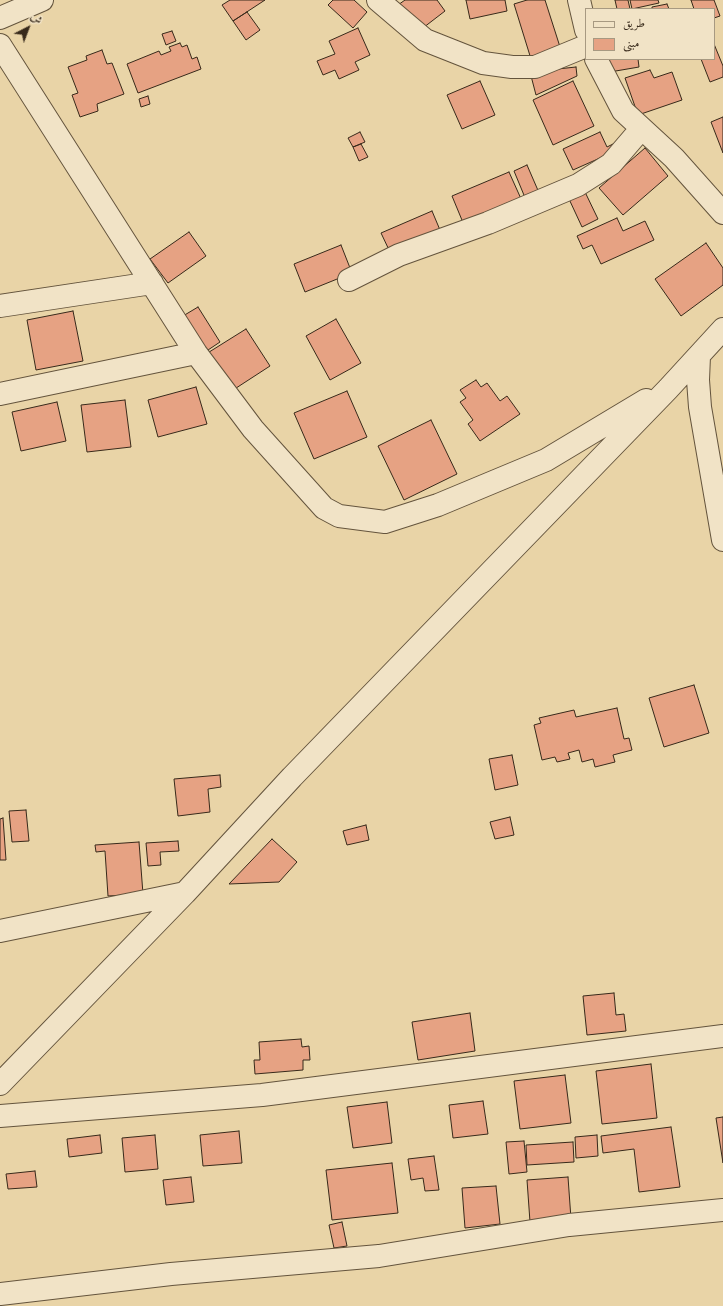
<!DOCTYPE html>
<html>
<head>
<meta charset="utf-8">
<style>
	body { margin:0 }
	#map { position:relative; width:723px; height:1306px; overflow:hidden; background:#e9d4a7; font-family:Alegreya,Amiri,serif }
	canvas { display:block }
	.legend { position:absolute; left:585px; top:8px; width:130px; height:52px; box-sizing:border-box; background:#f1e3c6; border:1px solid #a79981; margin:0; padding:5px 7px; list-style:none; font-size:12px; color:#37291a }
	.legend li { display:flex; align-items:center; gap:8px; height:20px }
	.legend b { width:20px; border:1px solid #a79981 }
	.north { position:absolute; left:8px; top:8px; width:40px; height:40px; -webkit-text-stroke:3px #f1e3c6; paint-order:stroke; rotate:42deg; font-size:11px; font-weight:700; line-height:16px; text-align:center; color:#37291a }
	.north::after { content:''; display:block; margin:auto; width:14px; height:18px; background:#37291a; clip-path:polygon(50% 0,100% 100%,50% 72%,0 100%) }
</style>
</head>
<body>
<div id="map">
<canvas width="723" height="1306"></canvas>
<ul class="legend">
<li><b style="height:5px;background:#f1e3c6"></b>طريق</li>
<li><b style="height:11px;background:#e6a283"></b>مبنى</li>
</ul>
<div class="north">ش</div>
</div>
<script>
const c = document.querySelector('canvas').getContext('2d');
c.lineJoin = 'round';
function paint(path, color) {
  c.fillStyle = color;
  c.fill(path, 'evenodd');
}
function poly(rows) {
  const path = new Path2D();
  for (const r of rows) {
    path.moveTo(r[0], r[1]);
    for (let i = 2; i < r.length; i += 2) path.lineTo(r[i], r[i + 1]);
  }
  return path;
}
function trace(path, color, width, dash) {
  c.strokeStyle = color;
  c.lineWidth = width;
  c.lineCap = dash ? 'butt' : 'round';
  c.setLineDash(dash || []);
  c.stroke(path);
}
const building = poly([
	[230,0,265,0,233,21,222,5,230,0],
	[333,0,354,0,367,12,353,28,328,5,333,0],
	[405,0,437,0,445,11,419,31,398,5,405,0],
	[466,0,505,0,507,11,470,19,466,0],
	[527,0,545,0,561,50,531,59,514,4,527,0],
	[615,0,628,0,630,9,617,9,615,0],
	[630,0,658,0,659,3,632,9,630,0],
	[691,0,714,0,720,16,714,18,714,9,694,9,691,0],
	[667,4,669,9,652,9,652,7,667,4],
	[247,12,260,30,246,40,233,21,247,12],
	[358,28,370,55,355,62,359,70,339,79,335,70,323,75,317,61,335,54,329,41,358,28],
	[172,31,176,41,166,45,162,34,172,31],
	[180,43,182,47,187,45,192,59,197,57,201,69,138,93,127,64,159,51,161,55,171,51,169,47,180,43],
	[714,44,723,66,723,77,710,82,701,59,714,59,714,44],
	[102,50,107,64,112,63,124,94,97,104,98,111,80,117,72,95,78,93,68,67,87,60,86,56,102,50],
	[602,59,638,59,639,67,604,73,602,59],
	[576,67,577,76,536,95,530,72,576,67],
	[650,70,654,78,672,72,682,100,638,115,625,78,650,70],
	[480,81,495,115,462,129,447,95,480,81],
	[573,81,594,126,553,145,533,100,573,81],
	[148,96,150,104,141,107,139,99,148,96],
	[723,117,723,153,711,122,723,117],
	[360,132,365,142,353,147,348,138,360,132],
	[600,132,607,147,615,143,618,150,573,170,563,149,600,132],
	[361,144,368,157,359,161,353,147,361,144],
	[645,148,668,176,623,215,599,188,645,148],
	[527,165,540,195,526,200,514,171,527,165],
	[509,172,522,201,464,225,452,196,509,172],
	[585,192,598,219,582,227,569,199,585,192],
	[432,211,440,230,390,252,381,233,432,211],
	[617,218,623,231,645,221,654,240,601,264,592,245,583,249,577,236,617,218],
	[189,232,206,256,168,283,150,259,189,232],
	[706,243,723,268,723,285,681,316,655,279,706,243],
	[341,245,352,273,305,292,294,264,341,245],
	[198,307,220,342,205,352,183,316,198,307],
	[73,311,83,361,36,370,27,320,73,311],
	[336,319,361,363,330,380,306,336,336,319],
	[246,329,270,366,230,392,206,354,246,329],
	[476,380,481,387,487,383,500,401,507,396,520,414,480,441,468,424,473,420,460,402,466,398,460,390,476,380],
	[196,387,207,424,158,437,148,400,196,387],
	[347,391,367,437,314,459,294,413,347,391],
	[125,400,131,447,87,452,81,405,125,400],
	[57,402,66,441,21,451,12,412,57,402],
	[431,420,457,474,404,500,378,446,431,420],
	[694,685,709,733,664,747,649,698,694,685],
	[617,708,624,739,629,738,632,750,613,755,615,762,595,767,593,759,582,762,579,750,568,753,570,759,557,762,555,757,542,760,534,725,541,723,539,718,574,710,576,717,617,708],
	[512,755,518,785,495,790,489,759,512,755],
	[220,775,221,787,208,789,210,812,178,816,174,779,220,775],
	[26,810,29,841,12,842,9,811,26,810],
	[510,817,514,835,495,839,490,822,510,817],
	[3,818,6,860,0,860,0,819,3,818],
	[366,825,369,840,347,845,343,831,366,825],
	[272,839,297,862,279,882,229,884,272,839],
	[178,841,179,851,160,852,161,865,148,866,146,843,178,841],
	[139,842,143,894,108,896,105,851,96,852,95,845,139,842],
	[614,993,616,1015,624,1014,626,1031,587,1035,583,996,614,993],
	[470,1013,475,1051,418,1060,412,1022,470,1013],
	[301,1039,302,1047,309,1046,310,1060,303,1060,303,1070,255,1074,254,1060,260,1060,259,1042,301,1039],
	[651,1064,657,1118,602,1124,596,1071,651,1064],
	[565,1075,571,1123,520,1129,514,1081,565,1075],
	[483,1101,488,1134,453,1138,449,1105,483,1101],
	[387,1102,392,1143,353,1148,347,1107,387,1102],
	[723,1117,723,1163,716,1118,723,1117],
	[671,1127,680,1187,639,1192,634,1149,603,1153,601,1136,671,1127],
	[239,1131,242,1163,203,1166,200,1135,239,1131],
	[100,1135,102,1153,69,1157,67,1139,100,1135],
	[155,1135,158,1169,125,1172,122,1138,155,1135],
	[597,1135,598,1156,576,1158,575,1137,597,1135],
	[524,1141,527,1172,509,1174,506,1142,524,1141],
	[573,1142,574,1162,527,1165,526,1145,573,1142],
	[434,1156,439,1190,425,1191,423,1178,411,1180,408,1159,434,1156],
	[392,1163,398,1213,332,1220,326,1170,392,1163],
	[35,1171,37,1187,8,1189,6,1174,35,1171],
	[191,1177,194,1202,166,1205,163,1180,191,1177],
	[568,1177,571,1219,530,1222,527,1180,568,1177],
	[496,1186,500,1224,465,1228,462,1188,496,1186],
	[342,1222,347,1246,334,1248,329,1225,342,1222]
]);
const minor = poly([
	[378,0,425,40,483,63,512,67,535,67,586,46],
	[579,0,586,30],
	[0,18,42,0],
	[0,45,196,353,253,429,324,508,339,516,385,522,438,505,546,460,646,400],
	[596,59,623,111,674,158,723,213],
	[349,280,399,255,488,223,578,185,611,164,641,129],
	[0,306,152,283],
	[699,356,698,380,700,407,723,540],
	[0,394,196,353],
	[0,931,185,893],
	[0,1084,185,893,292,777,668,389,723,329],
	[0,1116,262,1095,723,1036],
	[0,1294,171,1274,379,1256,569,1225,723,1210]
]);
paint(building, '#e6a283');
trace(building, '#37291a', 1);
trace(minor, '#64543d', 24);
trace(minor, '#f1e3c6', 22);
</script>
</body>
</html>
